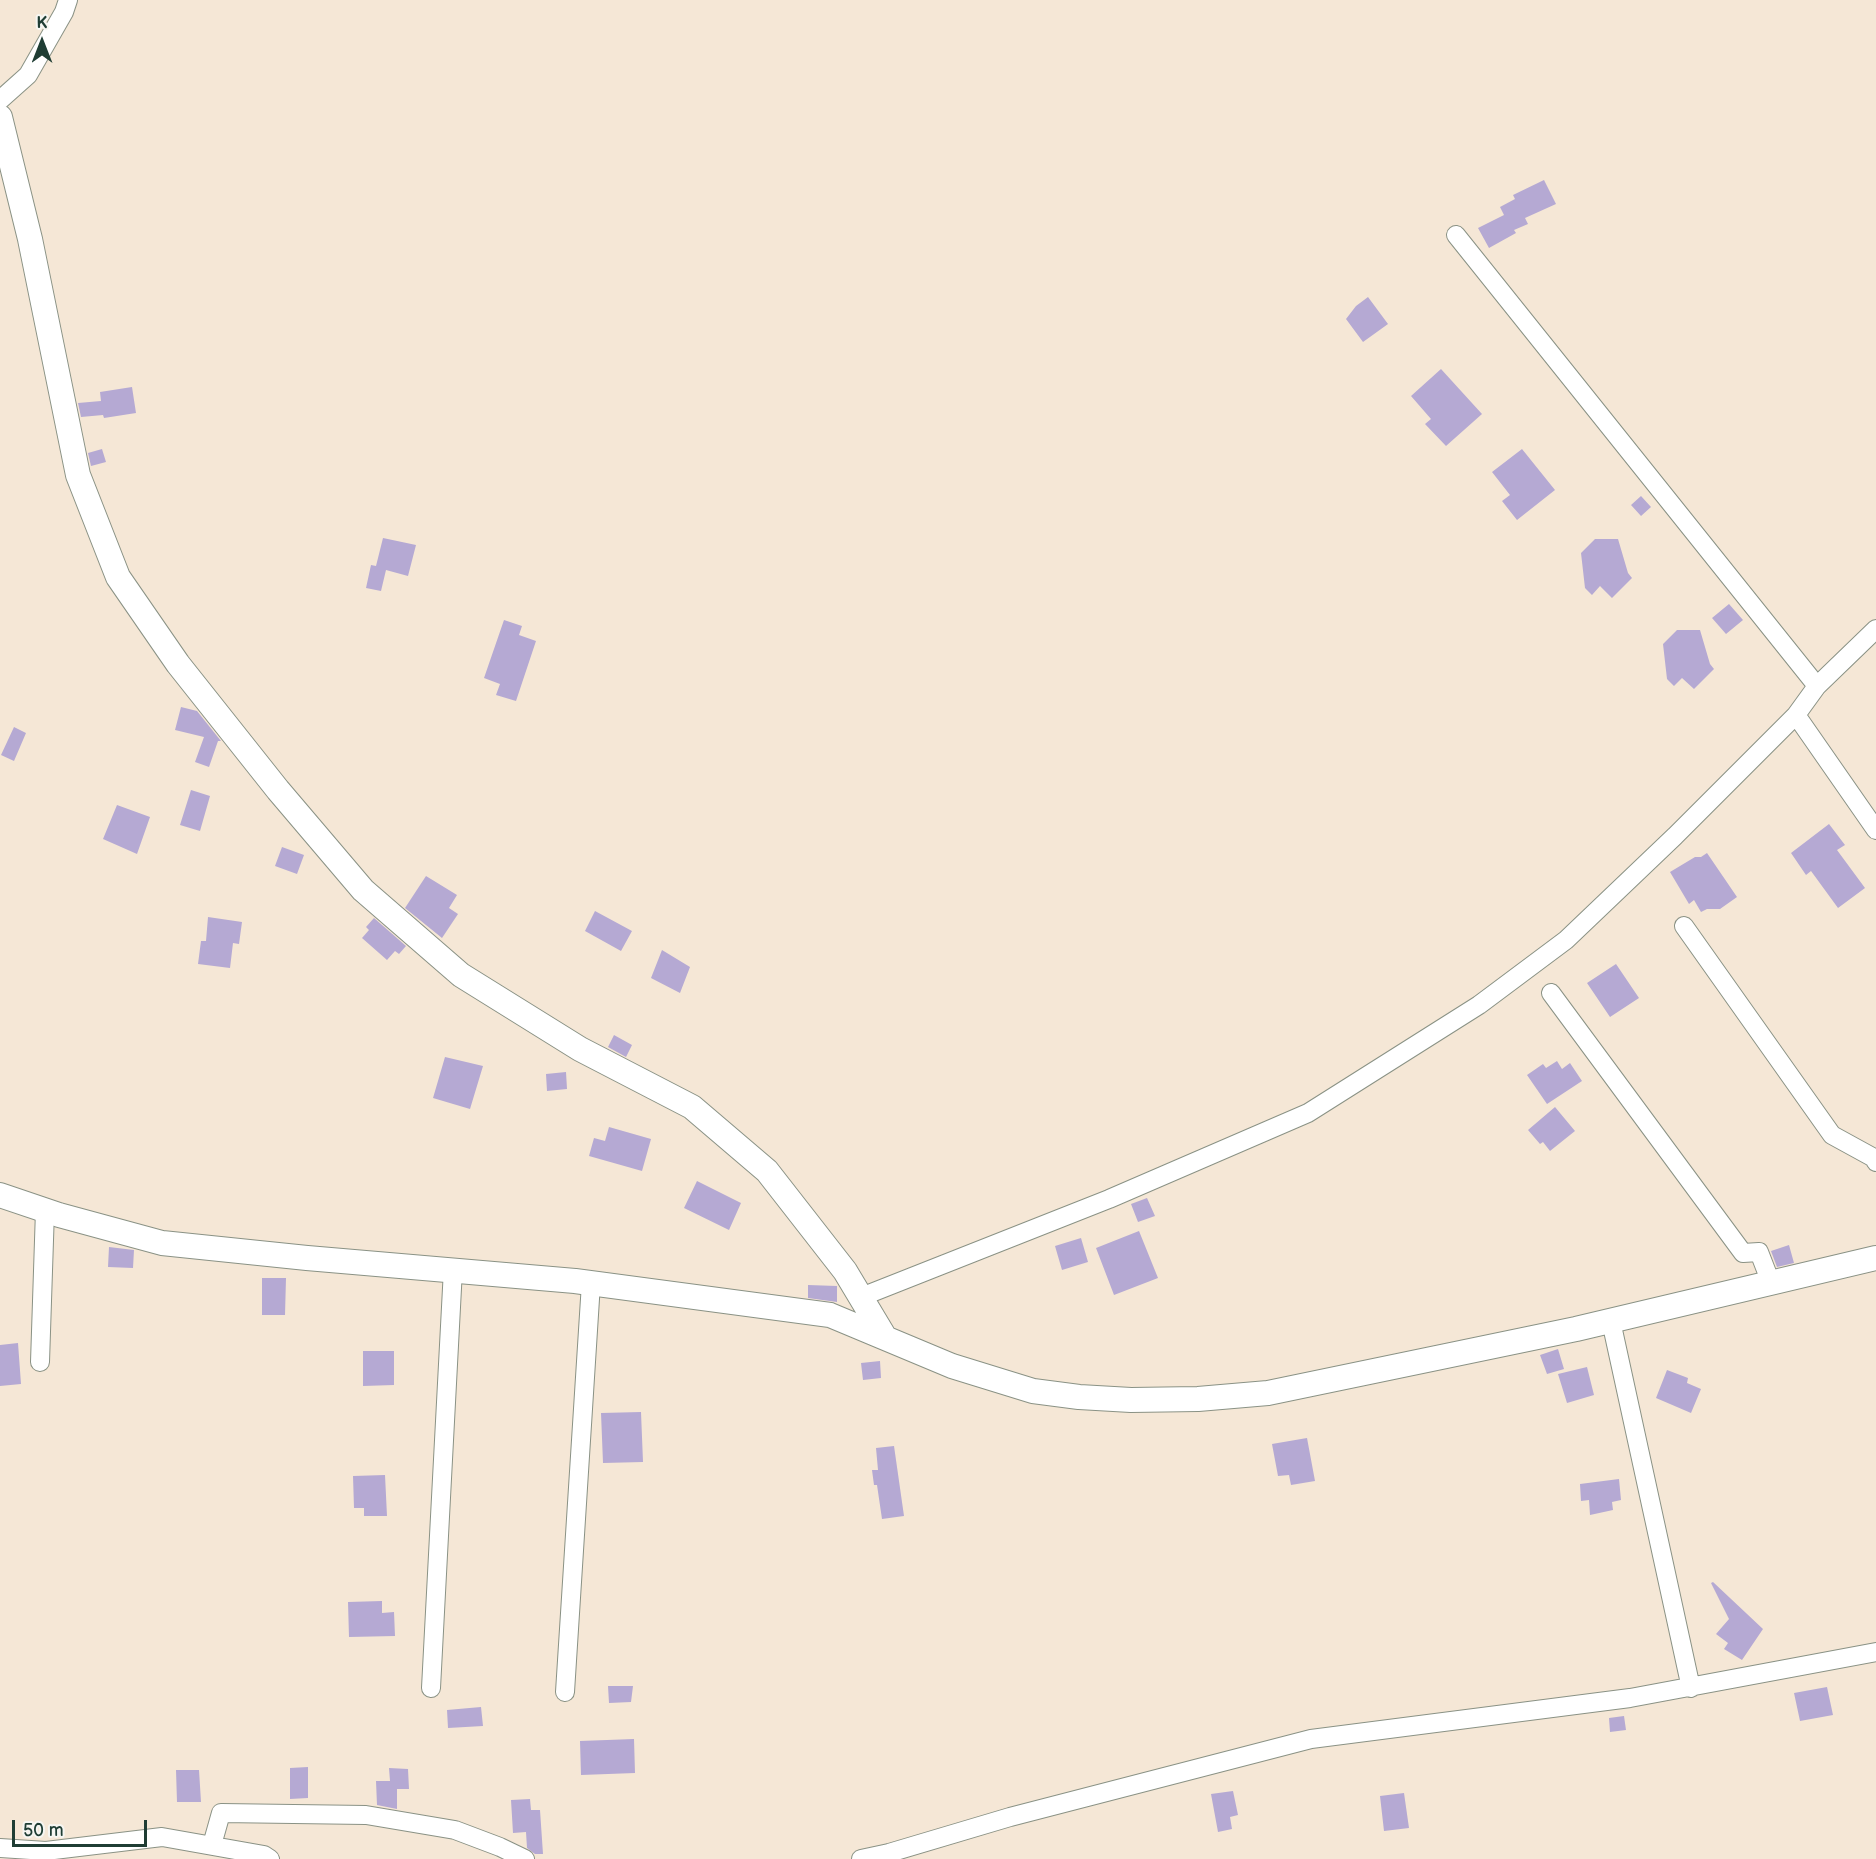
<!DOCTYPE html>
<html>
<head>
<meta charset="utf-8">
<style>
	body { margin:0 }
	#map { position:relative; width:1876px; height:1859px; overflow:hidden; background:#f5e7d6; font-family:"Balsamiq Sans",sans-serif }
	canvas { display:block }
	.north { position:absolute; left:12px; top:12px; width:60px; height:60px; -webkit-text-stroke:4px #f6f6f2; paint-order:stroke; rotate:0deg; font-size:16px; font-weight:700; line-height:24px; text-align:center; color:#1f3d34 }
	.north::after { content:''; display:block; margin:auto; width:21px; height:27px; background:#1f3d34; clip-path:polygon(50% 0,100% 100%,50% 72%,0 100%) }
	.scale { position:absolute; left:12px; top:1820px; width:135px; height:27px; box-sizing:border-box; border:3px solid #1f3d34; border-top:0; padding-left:8px; font-size:18px; line-height:21px; white-space:nowrap; color:#1f3d34; -webkit-text-stroke:4px #f6f6f2; paint-order:stroke }
</style>
</head>
<body>
<div id="map">
<canvas width="1876" height="1859"></canvas>
<div class="north">K</div>
<div class="scale">50 m</div>
</div>
<script>
const c = document.querySelector('canvas').getContext('2d');
c.lineJoin = 'round';
function paint(path, color) {
  c.fillStyle = color;
  c.fill(path, 'evenodd');
}
function poly(rows) {
  const path = new Path2D();
  for (const r of rows) {
    path.moveTo(r[0], r[1]);
    for (let i = 2; i < r.length; i += 2) path.lineTo(r[i], r[i + 1]);
  }
  return path;
}
function trace(path, color, width, dash) {
  c.strokeStyle = color;
  c.lineWidth = width;
  c.lineCap = dash ? 'butt' : 'round';
  c.setLineDash(dash || []);
  c.stroke(path);
}
const building = poly([
	[1544,180,1556,204,1525,218,1528,224,1514,230,1516,233,1489,248,1478,228,1504,215,1500,207,1515,199,1513,195],
	[1368,297,1388,324,1363,342,1346,319,1356,306],
	[1441,369,1482,414,1446,446,1425,424,1431,419,1411,396],
	[132,387,136,413,104,418,103,415,81,417,78,403,101,401,100,392],
	[102,449,106,462,91,466,88,453],
	[1522,449,1555,490,1517,520,1502,501,1510,495,1492,472],
	[1641,496,1651,507,1641,516,1631,505],
	[383,538,416,545,408,576,386,570,381,591,366,588,371,565,376,566],
	[1595,539,1618,539,1628,573,1632,578,1612,598,1600,586,1592,595,1585,588,1581,553],
	[1729,604,1743,620,1726,634,1712,618],
	[504,620,522,626,519,635,536,641,516,701,496,695,500,684,484,678],
	[1677,630,1700,630,1710,664,1714,669,1694,689,1682,678,1674,686,1667,679,1663,644],
	[181,707,197,711,221,741,218,741,209,767,195,762,204,737,175,730],
	[14,727,26,733,14,761,1,755],
	[191,790,210,796,200,831,180,825],
	[117,805,150,817,137,854,103,839],
	[1829,824,1845,845,1837,850,1865,888,1838,908,1811,871,1806,875,1791,853],
	[282,847,304,855,297,874,275,866],
	[1707,853,1737,897,1720,909,1707,909,1701,912,1694,900,1689,904,1670,872,1695,857,1701,857],
	[426,876,457,895,449,908,458,914,442,938,405,908],
	[595,911,632,931,621,951,585,931],
	[208,917,242,922,239,944,233,943,230,968,198,964,201,941,206,941],
	[374,918,406,946,399,954,395,951,387,960,362,938,369,930,366,927],
	[662,950,690,967,680,993,651,978],
	[1616,964,1639,998,1610,1017,1587,983],
	[614,1035,632,1045,626,1057,608,1047],
	[445,1057,483,1066,470,1109,433,1098],
	[1557,1061,1562,1069,1570,1063,1582,1081,1547,1104,1527,1075,1543,1064,1546,1068],
	[566,1072,567,1089,547,1091,546,1074],
	[1555,1107,1575,1131,1550,1151,1543,1142,1540,1144,1528,1130],
	[609,1127,651,1139,642,1171,589,1156,594,1138,605,1141],
	[697,1181,741,1203,729,1230,684,1208],
	[1147,1198,1155,1216,1138,1222,1131,1204],
	[1139,1231,1158,1278,1114,1295,1096,1248],
	[1081,1238,1088,1262,1062,1270,1055,1246],
	[1789,1245,1794,1263,1777,1267,1771,1251],
	[109,1247,134,1250,133,1268,108,1267],
	[262,1278,286,1278,285,1315,262,1315],
	[808,1285,837,1286,837,1302,808,1298],
	[18,1343,21,1384,0,1386,0,1345],
	[1558,1349,1564,1369,1547,1374,1540,1355],
	[363,1351,394,1351,394,1385,363,1386],
	[880,1361,881,1378,863,1380,861,1363],
	[1587,1367,1594,1395,1567,1403,1558,1374],
	[1667,1370,1688,1378,1687,1383,1701,1389,1691,1413,1656,1398],
	[641,1412,643,1462,603,1463,601,1413],
	[1307,1438,1315,1481,1291,1485,1289,1475,1278,1476,1272,1444],
	[894,1446,904,1516,882,1519,877,1485,874,1485,872,1470,878,1470,876,1448],
	[385,1475,387,1516,364,1516,364,1508,354,1508,353,1476],
	[1619,1479,1621,1500,1612,1502,1613,1510,1590,1515,1589,1500,1581,1501,1580,1484],
	[1713,1582,1763,1629,1742,1660,1724,1649,1728,1643,1716,1634,1729,1619,1711,1583],
	[382,1601,382,1613,394,1612,395,1636,349,1637,348,1602],
	[608,1686,633,1686,631,1702,609,1703],
	[1827,1687,1833,1715,1800,1721,1794,1693],
	[481,1707,483,1726,448,1728,447,1710],
	[1624,1716,1626,1730,1610,1732,1609,1718],
	[634,1739,635,1773,581,1775,580,1741],
	[308,1767,308,1798,290,1799,290,1768],
	[389,1768,408,1769,409,1789,397,1789,397,1809,377,1805,376,1781,390,1781],
	[176,1770,199,1770,201,1802,177,1802],
	[1233,1791,1238,1815,1230,1817,1232,1829,1218,1832,1211,1794],
	[1404,1793,1409,1828,1384,1831,1380,1796],
	[530,1799,531,1810,540,1810,543,1854,535,1854,527,1848,526,1832,513,1833,511,1800]
]);
const minor = poly([
	[0,100,28,75,64,12,68,0],
	[1456,235,1817,686],
	[1796,715,1876,830],
	[1684,926,1832,1135,1874,1158,1876,1162],
	[1551,993,1743,1253,1759,1252,1771,1283],
	[861,1297,1109,1199,1308,1113,1479,1005,1566,940,1675,836,1796,715,1817,686,1876,629],
	[1611,1321,1691,1688],
	[40,1362,45,1210],
	[431,1688,453,1269],
	[565,1692,591,1283],
	[212,1845,221,1813,366,1815,455,1830,500,1847,525,1859],
	[0,1848,46,1851,162,1837,264,1855,270,1859],
	[861,1859,889,1853,1010,1817,1311,1739,1630,1698,1876,1652]
]);
const tertiary = poly([
	[0,117,30,239,78,475,118,577,178,664,278,790,363,890,461,975,580,1049,692,1107,767,1171,845,1271,884,1336],
	[0,1195,59,1215,162,1243,307,1258,575,1281,830,1315,952,1366,1033,1391,1079,1397,1131,1400,1198,1399,1268,1393,1576,1329,1876,1258]
]);
paint(building, '#b5a9d3');
trace(minor, '#8a9285', 20);
trace(tertiary, '#8a9285', 26);
trace(minor, '#fff', 18);
trace(tertiary, '#fff', 24);
</script>
</body>
</html>
